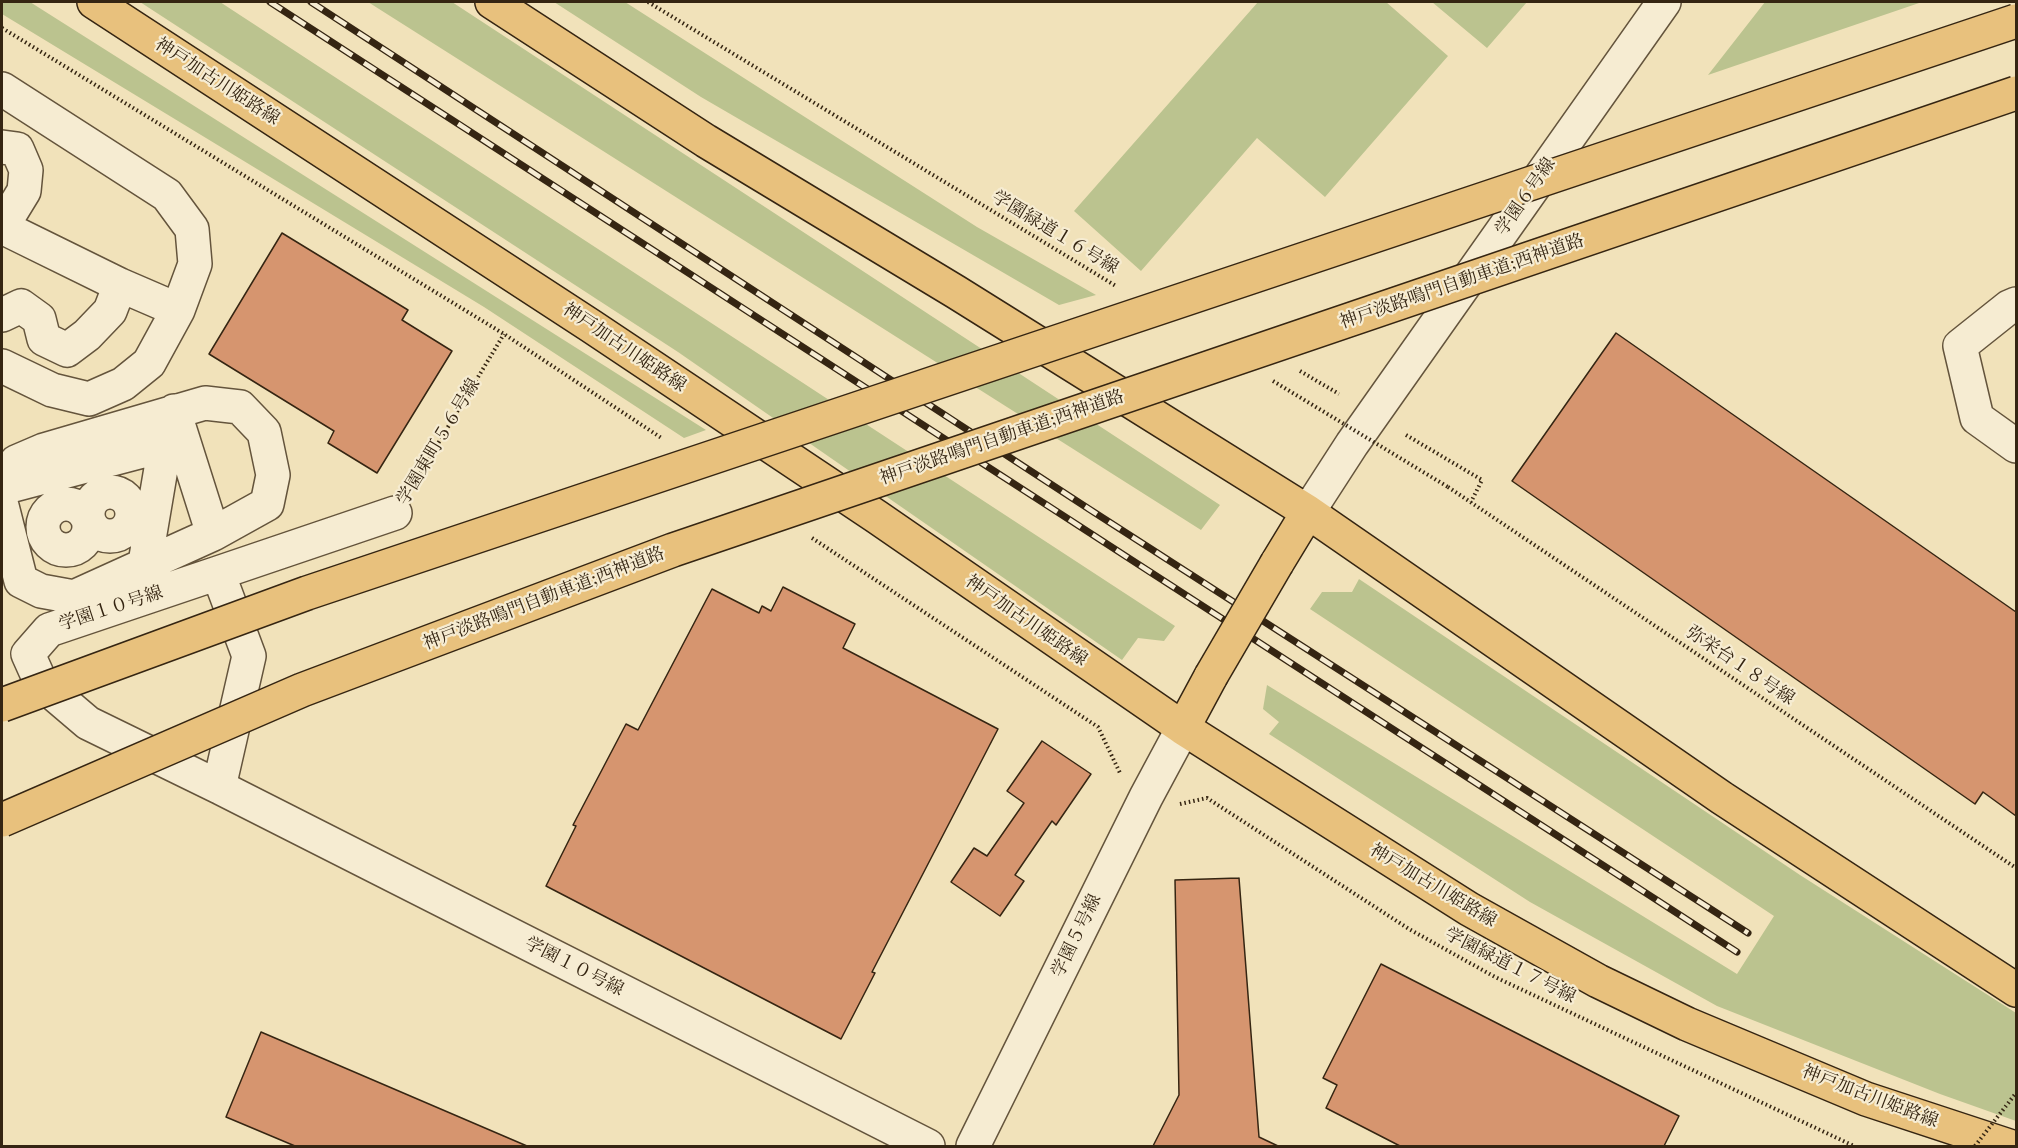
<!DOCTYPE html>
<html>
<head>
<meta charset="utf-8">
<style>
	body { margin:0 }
	#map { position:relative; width:2018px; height:1148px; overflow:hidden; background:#f1e2ba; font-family:"Old Standard TT",serif }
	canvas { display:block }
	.frame { position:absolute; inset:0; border:3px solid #352512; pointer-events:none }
</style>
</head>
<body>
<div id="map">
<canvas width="2018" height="1148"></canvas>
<div class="frame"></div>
</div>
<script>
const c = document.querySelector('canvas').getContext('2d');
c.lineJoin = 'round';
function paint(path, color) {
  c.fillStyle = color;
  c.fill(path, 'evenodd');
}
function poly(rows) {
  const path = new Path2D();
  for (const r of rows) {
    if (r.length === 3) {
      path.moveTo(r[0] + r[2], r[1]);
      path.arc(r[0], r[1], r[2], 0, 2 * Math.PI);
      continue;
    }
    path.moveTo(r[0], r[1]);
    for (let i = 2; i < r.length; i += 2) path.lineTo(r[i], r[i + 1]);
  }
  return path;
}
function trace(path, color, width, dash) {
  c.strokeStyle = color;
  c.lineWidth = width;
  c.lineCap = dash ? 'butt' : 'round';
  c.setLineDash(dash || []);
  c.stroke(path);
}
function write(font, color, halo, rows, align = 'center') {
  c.font = font + ' "Old Standard TT","Noto Serif JP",serif';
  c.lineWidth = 4.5;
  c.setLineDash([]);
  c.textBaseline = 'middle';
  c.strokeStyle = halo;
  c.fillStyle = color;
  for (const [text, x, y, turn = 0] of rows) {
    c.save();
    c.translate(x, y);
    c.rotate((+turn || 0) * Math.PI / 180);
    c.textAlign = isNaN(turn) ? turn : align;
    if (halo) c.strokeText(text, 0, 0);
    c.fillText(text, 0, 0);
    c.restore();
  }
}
const green = poly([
	[2,2,30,2,706,430,684,438,484,307,2,14],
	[140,2,220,2,1175,626,1164,641,1138,638,1122,660,678,352],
	[368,2,452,2,1220,505,1201,530],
	[554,2,625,2,977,227,1096,295,1059,305,701,97],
	[1258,2,1386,2,1448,56,1325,197,1257,138,1141,271,1074,211],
	[1432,2,1527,2,1487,48],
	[1765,2,1922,2,1708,75],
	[1359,579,1800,875,2016,1013,2016,1121,1940,1094,1717,1006,1530,902,1269,734,1279,722,1263,709,1267,685,1737,974,1774,916,1310,609,1322,592,1352,592]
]);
const building = poly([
	[282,233,408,310,402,320,452,351,377,473,328,443,334,431,209,354,282,233],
	[1616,333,2016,612,2016,816,1983,792,1975,804,1512,481,1616,333],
	[783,587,855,624,843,648,998,729,872,972,875,973,841,1039,546,886,576,826,573,825,626,724,638,730,712,589,759,613,762,606,771,611,783,587],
	[1042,741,1091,774,1056,825,1052,821,1015,875,1024,881,1000,916,951,882,974,848,987,856,1024,803,1007,791,1042,741],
	[1239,878,1259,1137,1278,1146,1153,1146,1179,1095,1175,880,1239,878],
	[1381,964,1679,1116,1664,1146,1400,1146,1326,1108,1337,1085,1323,1078,1381,964],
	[261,1032,527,1146,295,1146,226,1117,261,1032]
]);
const path = poly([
	[648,2,1116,286],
	[2,28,504,334,663,439],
	[1300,371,1339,394],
	[1406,435,1482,480,1471,502],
	[413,485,504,334],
	[1448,487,2016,868],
	[812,538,1098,727,1120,773],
	[1180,804,1207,798,1409,929,1495,977,1854,1146]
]);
const minor = poly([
	[2,89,167,195,192,229,195,264,178,310,149,363,123,384,89,399,52,390,2,366],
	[2,147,17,149,26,170,24,191,2,227],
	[2,227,120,285,178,310],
	[2016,304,2009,307,1960,346,1977,418,2016,446],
	[2,315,21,306,39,319,44,339,67,350,87,335,110,311,120,285],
	[174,411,213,534],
	[2,483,16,462,44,450,205,403,240,407,264,432,273,475,267,504,213,534,74,597,41,591,21,581,2,506],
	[2,488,165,445,145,563],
	[110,514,22],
	[66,527,23],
	[1308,512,1352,444,1664,2],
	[218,573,395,513],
	[219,787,249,656,218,573,49,630,28,654,41,683,88,723,219,787,928,1146],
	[973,1146,1146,797,1183,728]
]);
const major = poly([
	[94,2,591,326,877,517,1183,728,1469,909,1598,981,1687,1024,1866,1099,2009,1146],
	[492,2,706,141,956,292,1308,512,1722,798,2016,990],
	[1277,563,1308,512],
	[1183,728,1211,676]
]);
const rail = poly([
	[270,2,1737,952],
	[311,2,1089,509,1748,933]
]);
const pathBridge = poly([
	[1273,381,1448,487],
	[1975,1146,2016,1093]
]);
const majorBridge = poly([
	[1211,676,1277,563]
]);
const highwayBridge = poly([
	[2,705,307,593,2016,21],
	[2,820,302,690,673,550,2016,93]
]);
const streetNames = [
	["神戸加古川姫路線",217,82,33],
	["学園６号線",1526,197,-55],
	["学園緑道１６号線",1055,233,31],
	["神戸淡路鳴門自動車道;西神道路",1462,282,-19],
	["神戸加古川姫路線",624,348,34],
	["神戸淡路鳴門自動車道;西神道路",1002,438,-19],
	["学園東町５６号線",439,442,-59],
	["神戸淡路鳴門自動車道;西神道路",544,599,-21],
	["学園１０号線",111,609,-18],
	["神戸加古川姫路線",1026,621,35],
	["弥栄台１８号線",1740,666,34],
	["神戸加古川姫路線",1433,886,31],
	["学園５号線",1077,936,-64],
	["学園緑道１７号線",1510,966,27],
	["学園１０号線",574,967,27],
	["神戸加古川姫路線",1870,1097,21]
];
paint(green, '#bbc38f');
paint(building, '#d6956f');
trace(building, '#352512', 1.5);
trace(minor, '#64543c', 36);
trace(major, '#352512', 36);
trace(path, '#352512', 4, [1.5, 3]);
trace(minor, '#f6ecd2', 33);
trace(major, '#e8c17d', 33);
trace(rail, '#352512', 7);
trace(rail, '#f6ecd2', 4.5, [14]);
trace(majorBridge, '#352512', 36, []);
trace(highwayBridge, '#352512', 36, []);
trace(pathBridge, '#352512', 4, [1.5, 3]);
trace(majorBridge, '#e8c17d', 33);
trace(highwayBridge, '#e8c17d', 33);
write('18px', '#352512', '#f6ecd2', streetNames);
</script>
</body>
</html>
